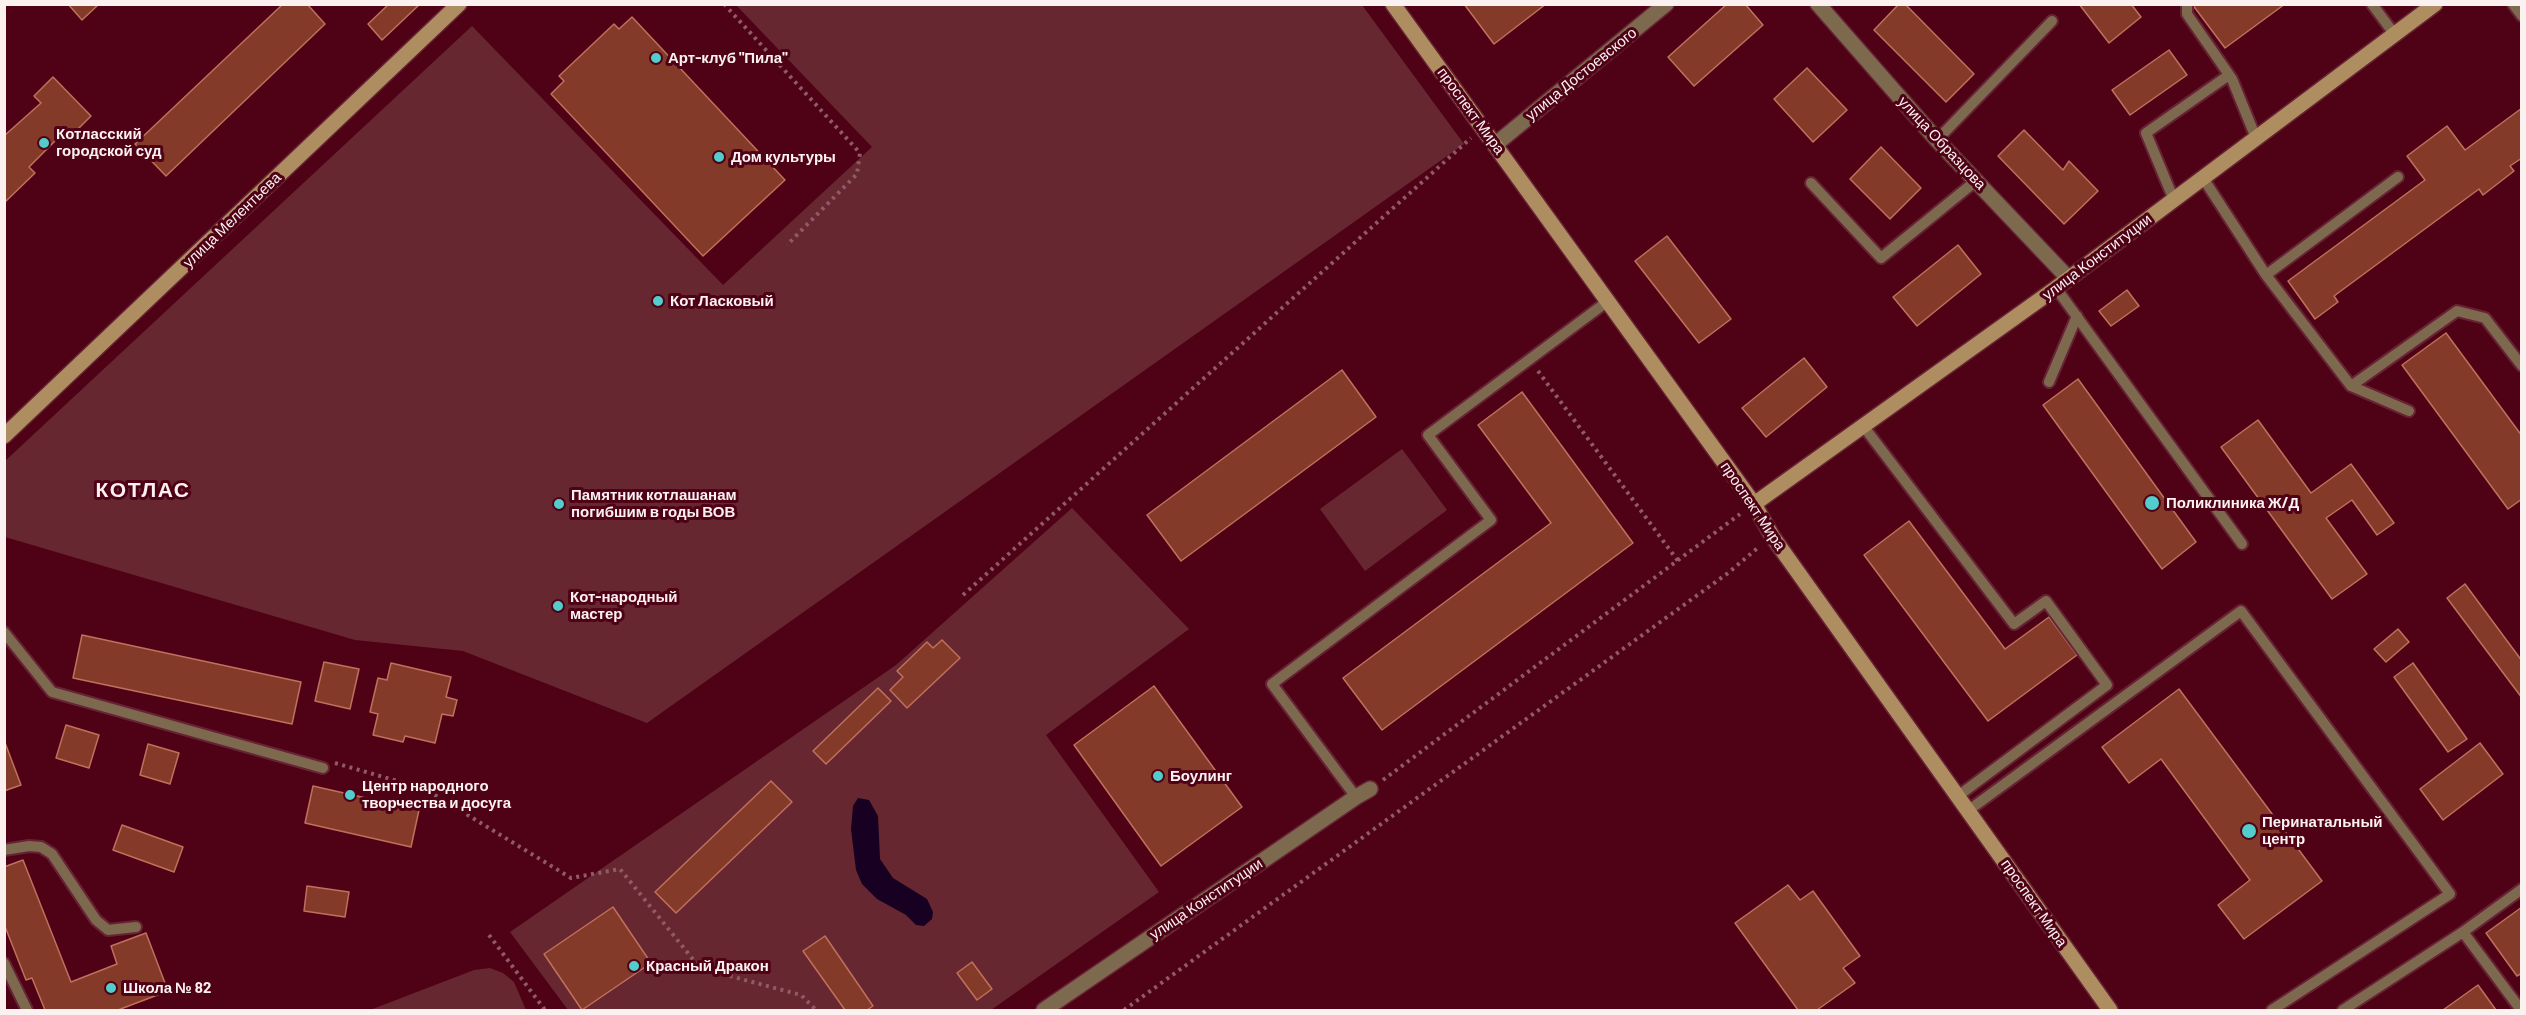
<!DOCTYPE html>
<html>
<head>
<meta charset="utf-8">
<style>
	body { margin:0 }
	#map { position:relative; width:2526px; height:1015px; overflow:hidden; background:#4f0216; font-family:Barlow,sans-serif }
	canvas { display:block }
	.frame { position:absolute; inset:0; border:6px solid #fbf1f1; pointer-events:none }
</style>
</head>
<body>
<div id="map">
<canvas width="2526" height="1015"></canvas>
<div class="frame"></div>
</div>
<script>
const c = document.querySelector('canvas').getContext('2d');
c.lineJoin = 'round';
function paint(path, color) {
  c.fillStyle = color;
  c.fill(path, 'evenodd');
}
function poly(rows) {
  const path = new Path2D();
  for (const r of rows) {
    path.moveTo(r[0], r[1]);
    for (let i = 2; i < r.length; i += 2) path.lineTo(r[i], r[i + 1]);
  }
  return path;
}
function trace(path, color, width, dash) {
  c.strokeStyle = color;
  c.lineWidth = width;
  c.lineCap = dash ? 'butt' : 'round';
  c.setLineDash(dash || []);
  c.stroke(path);
}
function write(font, color, halo, rows, align = 'center') {
  c.font = font + ' Barlow,sans-serif';
  c.lineWidth = 6;
  c.setLineDash([]);
  c.textBaseline = 'middle';
  c.strokeStyle = halo;
  c.fillStyle = color;
  for (const [text, x, y, turn = 0] of rows) {
    c.save();
    c.translate(x, y);
    c.rotate((+turn || 0) * Math.PI / 180);
    c.textAlign = isNaN(turn) ? turn : align;
    if (halo) c.strokeText(text, 0, 0);
    c.fillText(text, 0, 0);
    c.restore();
  }
}
const green = poly([
	[736,5,1362,5,1464,144,647,723,463,651,355,640,5,537,5,461,472,26,723,285,872,147],
	[1402,449,1447,510,1365,571,1320,509],
	[1072,508,1189,629,1046,735,1159,892,991,1010,568,1010,510,932,896,665],
	[490,968,503,973,514,982,526,1010,370,1010,474,970]
]);
const water = poly([
	[858,798,869,800,878,816,880,859,893,878,927,899,933,912,932,919,924,926,916,925,906,915,877,899,862,884,856,870,851,829,853,806]
]);
const building = poly([
	[68,4,98,4,98,5,82,20,68,4],
	[283,4,307,4,325,24,166,176,135,144,283,4],
	[389,4,420,4,382,40,368,24,389,4],
	[1464,4,1546,4,1494,44,1464,4],
	[1727,4,1745,4,1763,25,1694,86,1668,57,1727,4],
	[1899,4,1905,4,1974,74,1946,102,1874,30,1899,4],
	[2079,4,2131,4,2141,17,2109,43,2079,4],
	[2192,4,2285,4,2225,48,2192,4],
	[632,17,785,180,703,256,551,94,564,81,559,76,614,24,619,29,632,17],
	[2169,50,2187,75,2130,115,2112,90,2169,50],
	[1807,68,1847,110,1813,142,1774,99,1807,68],
	[53,77,91,116,71,136,65,131,29,167,35,173,4,203,4,136,41,103,34,96,53,77],
	[2522,108,2522,158,2510,166,2514,171,2483,195,2479,189,2334,296,2338,302,2315,319,2288,281,2425,180,2407,156,2447,126,2465,150,2522,108],
	[2024,130,2063,170,2069,161,2098,191,2064,224,1998,156,2024,130],
	[1881,147,1921,188,1890,219,1850,179,1881,147],
	[1667,236,1731,319,1699,343,1635,261,1667,236],
	[1958,245,1981,274,1917,326,1893,297,1958,245],
	[2127,290,2139,306,2111,326,2099,311,2127,290],
	[2446,333,2522,436,2522,499,2508,509,2402,365,2446,333],
	[1804,358,1827,387,1766,437,1742,408,1804,358],
	[1342,370,1376,417,1181,561,1147,515,1342,370],
	[2078,379,2196,542,2162,569,2043,405,2078,379],
	[1522,392,1633,543,1382,730,1343,678,1551,523,1478,425,1522,392],
	[2258,420,2311,493,2351,464,2394,523,2377,535,2352,500,2326,518,2367,574,2332,599,2221,447,2258,420],
	[1909,521,2005,649,2049,617,2077,655,1988,721,1864,555,1909,521],
	[2465,584,2522,661,2522,698,2447,598,2465,584],
	[2398,629,2409,642,2386,662,2374,649,2398,629],
	[82,635,301,682,292,724,73,678,82,635],
	[942,640,960,658,907,708,890,690,903,677,897,671,927,642,933,648,942,640],
	[324,662,359,669,350,709,315,701,324,662],
	[391,663,451,677,446,697,457,700,453,716,442,714,435,743,405,736,403,742,373,735,378,714,370,712,378,678,387,680,391,663],
	[2413,663,2467,739,2448,752,2394,677,2413,663],
	[1154,686,1242,807,1161,866,1074,745,1154,686],
	[878,688,891,701,826,764,813,751,878,688],
	[2179,689,2322,881,2244,939,2218,905,2250,880,2161,759,2129,783,2102,747,2179,689],
	[66,725,99,735,89,768,56,758,66,725],
	[4,740,21,785,4,791,4,740],
	[2480,743,2503,774,2443,820,2420,789,2480,743],
	[148,744,179,753,170,784,140,775,148,744],
	[771,781,792,802,676,913,655,892,771,781],
	[313,786,419,810,411,847,305,823,313,786],
	[122,825,183,847,174,872,113,850,122,825],
	[23,860,71,982,117,964,111,946,146,933,168,991,118,1010,45,1010,32,978,26,980,4,924,4,867,23,860],
	[1788,885,1800,900,1813,891,1860,956,1843,968,1855,983,1817,1010,1798,1010,1735,923,1788,885],
	[307,886,349,892,345,917,304,911,307,886],
	[613,907,651,963,582,1010,544,954,613,907],
	[2522,907,2522,973,2517,976,2486,933,2522,907],
	[825,936,873,1006,867,1010,845,1010,803,951,825,936],
	[972,962,992,989,977,1000,957,973,972,962],
	[2478,985,2496,1010,2443,1010,2478,985]
]);
const path = poly([
	[724,4,860,153,857,174,787,245],
	[1538,371,1678,561],
	[963,595,1471,138],
	[335,763,425,789,571,878,620,869,700,968,801,995,816,1010],
	[1383,780,1740,514],
	[489,935,545,1010],
	[1124,1010,1728,573,1760,546]
]);
const lane = poly([
	[2187,4,2187,14,2232,79,2256,138],
	[2372,4,2395,35],
	[2513,4,2522,16],
	[1937,140,2052,21],
	[2203,178,2266,275,2351,386,2409,411],
	[1811,183,1881,258,1977,180],
	[2174,200,2146,133,2229,75],
	[2266,275,2398,177],
	[2056,288,2242,544],
	[2049,382,2077,316],
	[2351,386,2457,311,2485,318,2522,366],
	[1864,427,2014,624,2046,601,2107,685,1958,796],
	[4,632,52,692,323,768],
	[1356,797,1272,684,1491,520,1428,435,1608,301],
	[1969,810,2241,611,2450,894,2272,1010],
	[4,850,29,846,41,847,52,854,96,920,108,930,136,927],
	[4,963,27,1010],
	[2343,1010,2463,932],
	[2521,1010,2463,932,2522,889]
]);
const street = poly([
	[1818,4,1937,140,2069,279],
	[1496,144,1666,4],
	[1044,1010,1356,797,1370,789]
]);
const secondary = poly([
	[1393,4,1754,504,1772,536,2110,1010],
	[4,436,459,4],
	[1754,504,2056,288,2435,4]
]);
const markers = [
	[656,58,6,"#52cdcc"],
	[44,143,6,"#52cdcc"],
	[719,157,6,"#52cdcc"],
	[658,301,6,"#52cdcc"],
	[2152,503,8,"#52cdcc"],
	[559,504,6,"#52cdcc"],
	[558,606,6,"#52cdcc"],
	[1158,776,6,"#52cdcc"],
	[350,795,6,"#52cdcc"],
	[2249,831,8,"#52cdcc"],
	[634,966,6,"#52cdcc"],
	[111,988,6,"#52cdcc"]
];
const poiNames = [
	["Арт-клуб \"Пила\"",668,58],
	["Котласский",56,134],
	["городской суд",56,151],
	["Дом культуры",731,157],
	["Кот Ласковый",670,301],
	["Памятник котлашанам",571,495],
	["погибшим в годы ВОВ",571,512],
	["Поликлиника Ж/Д",2166,503],
	["Кот-народный",570,597],
	["мастер",570,614],
	["Боулинг",1170,776],
	["Центр народного",362,786],
	["творчества и досуга",362,803],
	["Перинатальный",2262,822],
	["центр",2262,839],
	["Красный Дракон",646,966],
	["Школа № 82",123,988]
];
const streetNames = [
	["улица Достоевского",1581,74,-39],
	["проспект Мира",1471,111,54],
	["улица Образцова",1942,143,47],
	["улица Мелентьева",232,220,-44],
	["улица Конституции",2097,257,-37],
	["проспект Мира",1753,506,56],
	["улица Конституции",1206,899,-34],
	["проспект Мира",2034,903,55]
];
const districtNames = [
	["КОТЛАС",143,490]
];
paint(green, '#672730');
paint(water, '#170021');
paint(building, '#843a29');
trace(building, '#c0705d', 1.5);
trace(lane, '#672335', 14);
trace(street, '#672335', 18);
trace(secondary, '#672335', 18);
trace(path, '#8f5b67', 4, [3, 4.5]);
trace(lane, '#7d694e', 10);
trace(street, '#7d694e', 15);
trace(secondary, '#ae8e61', 15);
for (const [x, y, r, color] of markers) {
  const dot = new Path2D();
  dot.arc(x, y, r, 0, 2 * Math.PI);
  c.fillStyle = color;
  c.fill(dot);
  trace(dot, '#4f0216', 2);
}
write('bold 15px', '#fbf1f1', '#4f0216', poiNames, 'left');
write('15px', '#fbf1f1', '#4f0216', streetNames);
c.letterSpacing = '1.5px';
write('bold 21px', '#fbf1f1', '#4f0216', districtNames);
c.letterSpacing = '0px';
</script>
</body>
</html>
